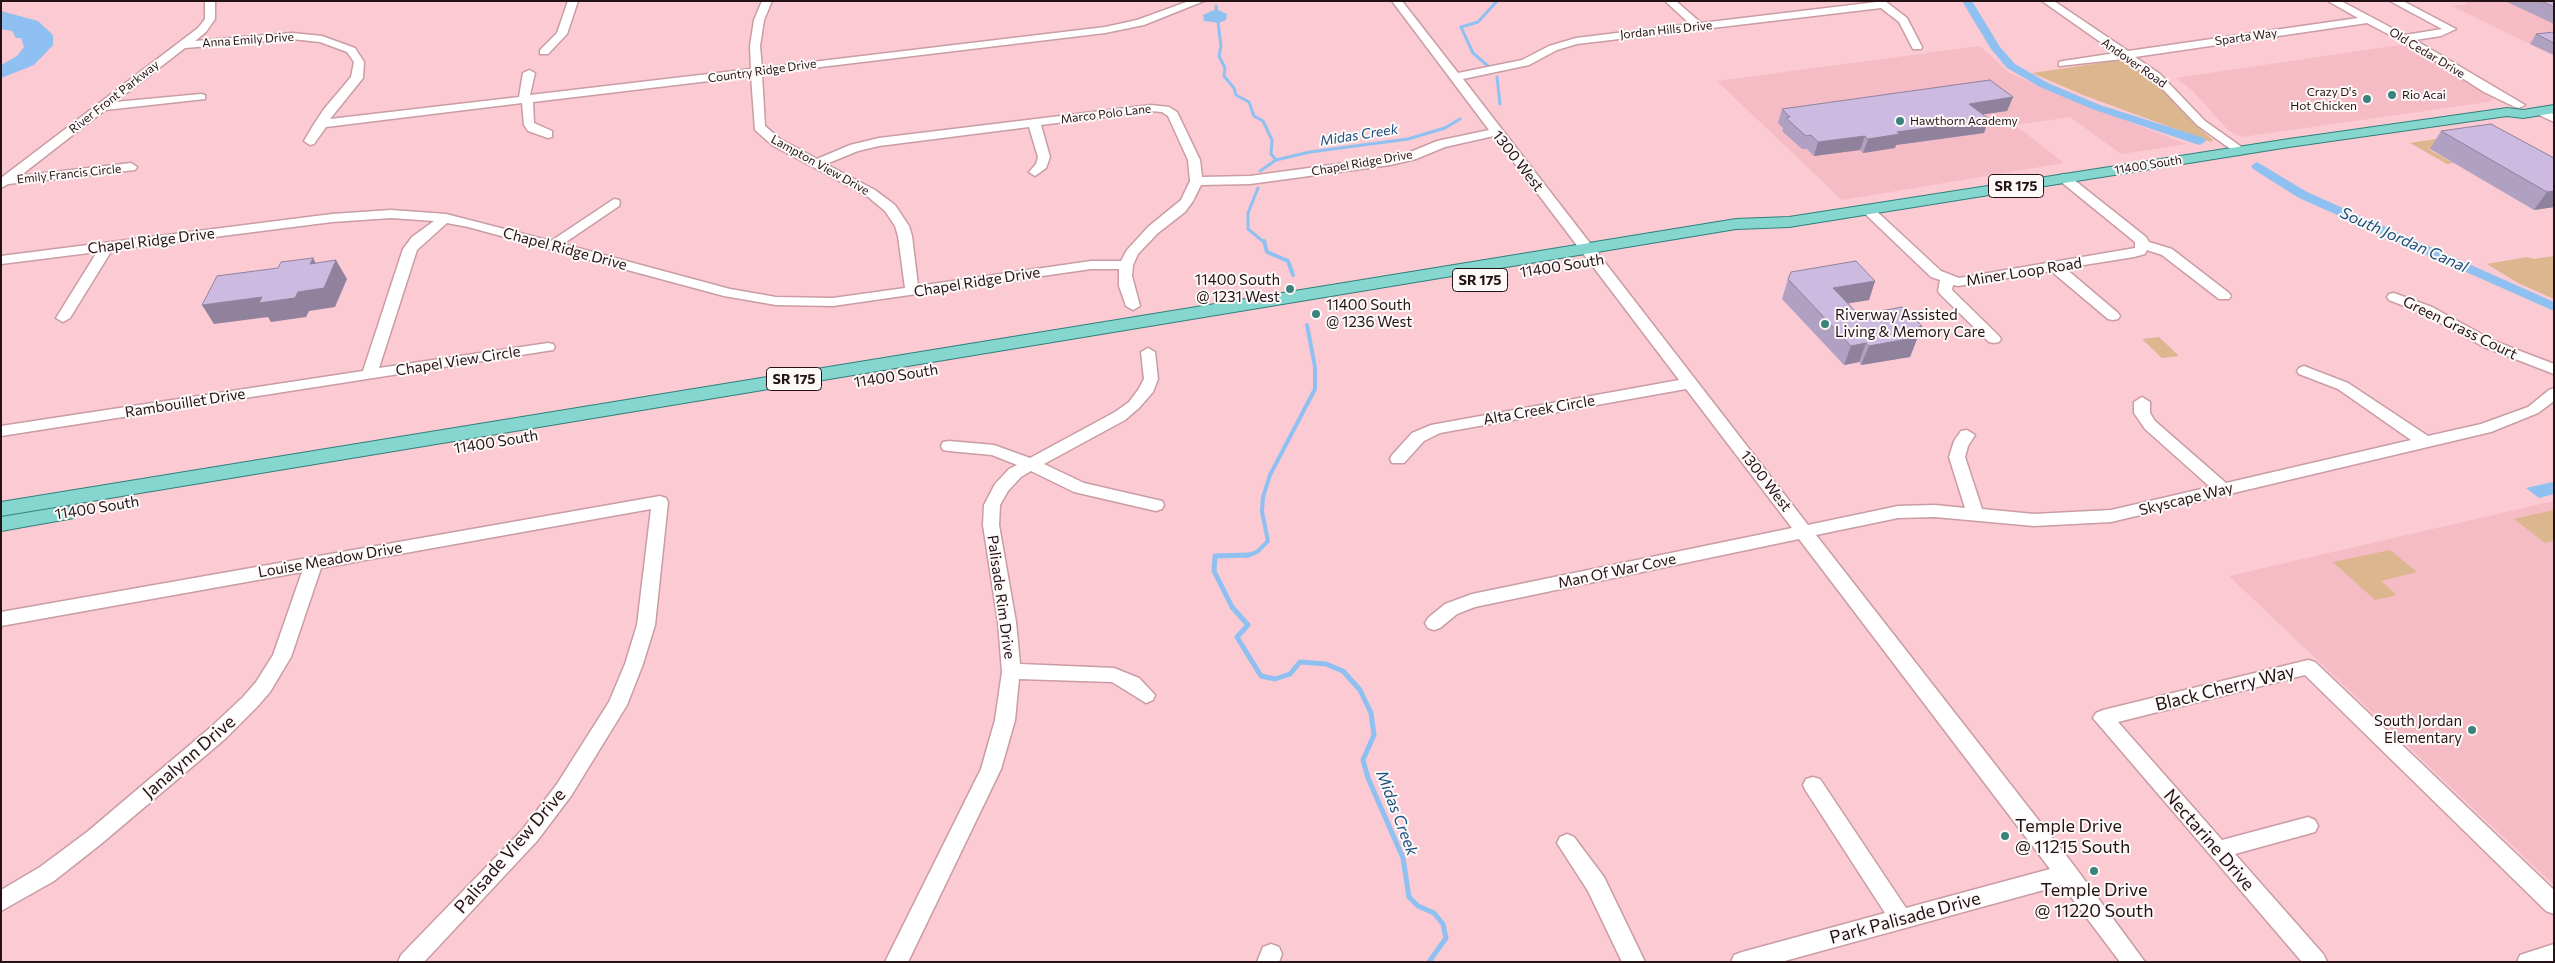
<!DOCTYPE html>
<html>
<head>
<meta charset="utf-8">
<style>
	body { margin:0 }
	#map { position:relative; width:2555px; height:963px; overflow:hidden; background:#fbcad2; font-family:Commissioner,sans-serif }
	canvas { display:block }
	.frame { position:absolute; inset:0; border:2px solid #241316; pointer-events:none }
</style>
</head>
<body>
<div id="map">
<canvas width="2555" height="963"></canvas>
<div class="frame"></div>
</div>
<script>
const c = document.querySelector('canvas').getContext('2d');
c.lineJoin = 'round';
function paint(path, color) {
  c.fillStyle = color;
  c.fill(path, 'evenodd');
}
function poly(rows) {
  const path = new Path2D();
  for (const r of rows) {
    path.moveTo(r[0], r[1]);
    for (let i = 2; i < r.length; i += 2) path.lineTo(r[i], r[i + 1]);
  }
  return path;
}
function trace(path, color, width, dash) {
  c.strokeStyle = color;
  c.lineWidth = width;
  c.lineCap = dash ? 'butt' : 'round';
  c.setLineDash(dash || []);
  c.stroke(path);
}
function write(font, color, halo, rows, align = 'center') {
  c.font = font + ' Commissioner,sans-serif';
  c.lineWidth = 4;
  c.setLineDash([]);
  c.textBaseline = 'middle';
  c.strokeStyle = halo;
  c.fillStyle = color;
  for (const [text, x, y, turn = 0] of rows) {
    c.save();
    c.translate(x, y);
    c.rotate((+turn || 0) * Math.PI / 180);
    c.textAlign = isNaN(turn) ? turn : align;
    if (halo) c.strokeText(text, 0, 0);
    c.fillText(text, 0, 0);
    c.restore();
  }
}
const built = poly([
	[2464,1,2548,1,2554,4,2554,56,2452,6,2468,4],
	[2406,44,2494,99,2488,102,2242,137,2229,131,2193,91,2176,78],
	[1980,46,2008,72,2049,91,2187,144,2121,154,2070,117,2015,125,2064,163,1842,200,1717,81],
	[2554,501,2554,885,2229,576]
]);
const green = poly([
	[2121,60,2154,79,2195,125,2213,140,2211,142,2083,95,2032,73],
	[2450,137,2461,143,2428,149,2453,163,2447,164,2410,143],
	[2554,256,2554,299,2518,283,2487,264,2527,257,2534,259],
	[2159,337,2179,356,2162,358,2142,339],
	[2554,510,2554,541,2545,543,2514,519],
	[2390,550,2417,572,2381,581,2397,595,2375,600,2333,562]
]);
const water = poly([
	[1216,9,1227,14,1226,20,1219,23,1204,21,1203,15],
	[1,11,38,21,53,35,53,45,34,65,1,78,1,65,17,56,24,47,21,38,16,38,12,31,1,29],
	[2553,482,2554,494,2539,498,2526,488]
]);
const streamFar2 = poly([
	[1216,6,1221,46,1219,56,1225,68,1224,76,1234,88,1236,95,1249,102,1254,116,1263,121,1272,140,1271,154,1276,160],
	[1488,66,1473,53,1461,27,1478,22,1497,1],
	[1497,77,1500,104],
	[1260,171,1276,160,1310,152,1408,139,1445,128,1460,119],
	[1258,188,1248,213,1248,229,1265,243]
]);
const streamFar1 = poly([
	[1264,241,1267,252,1288,261,1293,275],
	[1215,556,1228,556],
	[1246,556,1257,552,1268,541,1262,512,1263,497,1270,475,1315,389,1315,367,1307,325]
]);
const stream = poly([
	[1249,555,1215,556,1214,571,1232,607,1248,625,1237,637,1261,676,1275,679,1290,674,1300,662,1326,664,1343,671,1360,690,1371,713,1374,735,1363,760,1368,778,1403,858,1409,897,1418,906,1434,913,1443,924,1446,938,1429,962]
]);
const canal = poly([
	[1962,1,1972,1,2000,47,2015,64,2048,83,2100,105,2204,138,2206,141,2200,145,2196,144,2092,109,2040,87,2007,68,1991,49,1962,1],
	[2257,162,2307,192,2554,302,2554,311,2299,198,2253,169,2251,166,2257,162]
]);
const minor = poly([
	[205,1,215,1,215,19,206,32,195,41,292,33,322,36,355,48,364,62,363,78,330,119,519,97,523,73,529,70,535,73,530,95,751,69,750,46,754,20,762,1,772,1,764,20,760,46,762,68,1105,27,1137,20,1189,1,1204,1,1144,25,1105,33,762,74,765,126,780,139,817,159,850,145,879,138,1151,105,1169,107,1177,112,1200,160,1202,177,1250,176,1390,157,1408,153,1437,141,1489,130,1392,1,1402,1,1458,73,1522,60,1549,46,1576,38,1690,24,1665,1,1676,1,1701,23,1885,1,1907,18,1922,47,1921,49,1913,49,1899,22,1881,8,1577,44,1557,50,1529,65,1463,79,1808,525,1898,506,1935,505,1965,508,1949,457,1954,441,1961,431,1967,430,1975,435,1968,446,1965,457,1982,509,2034,514,2111,510,2210,487,2145,429,2134,413,2134,402,2142,397,2150,402,2150,413,2155,421,2226,483,2411,440,2338,389,2299,374,2297,371,2299,368,2304,366,2348,383,2428,436,2481,424,2528,407,2549,390,2554,388,2554,401,2538,413,2491,432,2111,522,2034,526,1935,517,1898,518,1816,535,2075,867,2145,962,2120,962,2062,885,1781,962,1731,962,1734,955,1742,952,1885,913,1806,791,1803,785,1806,779,1813,777,1820,779,1906,908,2050,869,1799,539,1475,607,1457,614,1440,628,1434,630,1428,628,1425,623,1428,618,1445,604,1472,594,1792,528,1686,389,1440,433,1424,441,1404,463,1392,463,1390,459,1392,455,1412,433,1431,425,1679,380,1494,136,1445,147,1416,159,1390,165,1250,184,1201,185,1193,201,1185,212,1158,233,1138,254,1133,265,1132,276,1140,306,1133,310,1126,306,1119,286,1119,269,1091,269,833,306,776,305,724,296,468,227,447,223,417,250,379,368,548,343,553,344,555,347,553,350,1,436,1,426,363,371,403,249,412,237,434,221,391,218,332,222,112,250,70,318,63,322,56,318,97,252,1,264,1,256,332,214,391,210,446,214,551,241,614,199,619,200,620,203,619,206,563,244,730,289,776,297,833,298,905,288,898,236,895,226,885,211,867,196,772,145,755,130,751,76,533,102,534,123,552,131,552,137,548,138,528,131,524,125,522,103,326,127,314,144,310,145,304,141,314,124,324,109,351,77,354,62,347,52,320,42,292,39,185,48,115,102,201,94,205,95,205,99,105,110,20,176,131,163,137,167,135,170,8,184,1,188,1,178,198,28,205,19,205,1],
	[1151,111,1162,112,1168,116,1188,160,1190,181,1181,200,1148,227,1127,250,1121,261,1091,261,918,286,912,236,909,226,895,205,875,190,826,164,858,151,879,146,1029,127,1038,157,1036,164,1029,172,1035,176,1046,168,1050,157,1041,125,1151,111],
	[568,1,578,1,567,34,548,54,540,54,540,50,557,33,568,1],
	[2042,1,2054,1,2128,51,2358,18,2328,1,2341,1,2405,35,2442,29,2390,1,2403,1,2456,29,2441,36,2415,40,2525,105,2519,108,2515,107,2484,92,2418,50,2367,23,2135,57,2160,74,2205,121,2243,148,2245,151,2239,155,2197,125,2152,78,2123,59,2059,66,2059,62,2063,61,2116,53,2042,1],
	[2539,108,2554,114,2554,122,2535,113,2533,111,2539,108],
	[2064,174,2068,175,2146,237,2149,242,2172,249,2229,293,2231,296,2229,299,2219,299,2162,255,2147,250,2145,254,2134,257,2065,268,2118,313,2120,316,2118,319,2113,320,2108,319,2051,271,1958,286,1953,285,1952,290,1999,336,2001,339,1999,342,1994,343,1989,342,1940,294,1938,291,1940,280,1931,277,1861,210,1867,206,1872,207,1941,271,1959,278,2135,248,2135,242,2060,181,2058,178,2060,175,2064,174],
	[2394,293,2432,307,2494,341,2554,364,2554,374,2484,347,2422,313,2389,300,2387,297,2389,294,2394,293],
	[1148,348,1155,352,1158,379,1153,392,1139,408,1125,420,1044,464,1084,483,1162,501,1164,505,1162,509,1156,511,1074,492,1031,471,1021,477,1008,491,1000,505,999,525,1016,622,1020,664,1114,668,1139,678,1155,695,1153,700,1146,703,1112,682,1019,679,1015,720,1001,769,908,962,885,962,981,769,995,720,1002,672,998,622,983,525,984,505,995,484,1009,469,1017,465,992,455,949,451,943,450,941,446,943,442,949,441,994,445,1030,458,1115,412,1129,402,1138,390,1144,379,1141,352,1148,348],
	[660,496,666,498,668,502,655,625,643,664,627,705,571,796,537,841,424,962,398,962,401,955,523,829,557,784,609,702,625,664,637,625,651,509,321,568,291,657,270,692,257,707,225,739,101,844,54,881,1,911,1,890,40,867,87,832,211,727,243,697,256,682,273,655,302,572,1,626,1,612,660,496],
	[2308,660,2315,662,2554,890,2554,914,2546,911,2305,675,2118,722,2222,840,2308,817,2315,820,2318,826,2315,832,2235,854,2324,955,2327,962,2302,962,2093,718,2096,713,2103,710,2308,660],
	[1567,834,1574,837,1604,877,1645,962,1622,962,1588,891,1557,843,1560,837,1567,834],
	[1271,944,1279,947,1282,954,1279,962,1257,962,1263,947,1271,944],
	[2554,944,2554,962,2517,962,2520,955,2554,944]
]);
const major = poly([
	[2554,105,2554,113,2523,118,2507,116,2289,147,1789,227,1736,229,1,516,1,502,1736,219,1789,217,2289,139,2507,108,2523,110,2554,105],
	[67,506,74,508,77,513,74,518,1,531,1,517,67,506]
]);
const wall = poly([
	[2505,1,2554,1,2554,24],
	[2554,32,2554,55,2530,44,2536,34],
	[2013,97,2007,111,1983,114,1989,119,1984,133,1896,145,1895,148,1863,153,1860,150,1814,156,1807,149,1802,149,1782,131,1783,128,1778,123,1782,109],
	[2441,131,2554,158,2554,207,2534,210,2430,149],
	[1788,279,1875,281,1869,300,1848,303,1859,315,1922,326,1910,357,1861,365,1859,362,1844,365,1782,299]
]);
const shadedWall = poly([
	[2013,97,2007,111,1964,117,1969,104],
	[1989,119,1984,133,1896,145,1895,148,1863,153,1868,139,1897,132],
	[1865,136,1860,150,1814,156,1818,142],
	[2554,191,2554,207,2534,210,2547,192],
	[313,258,323,277,310,264],
	[336,260,347,279,335,307,309,311,306,317,271,322,268,317,214,324,202,305,298,292],
	[1875,281,1869,300,1827,307,1833,288],
	[1922,326,1910,357,1861,365,1869,346],
	[1866,343,1859,362,1844,365,1851,346]
]);
const building = poly([
	[2541,1,2554,1,2554,7,2541,1],
	[2554,32,2554,43,2536,34,2554,32],
	[1990,80,2013,97,1969,104,1989,119,1897,132,1900,134,1868,139,1865,136,1818,142,1811,135,1806,136,1786,118,1790,117,1782,109,1990,80],
	[2491,124,2554,158,2554,191,2547,192,2441,131,2491,124],
	[313,258,310,264,336,260,324,288,298,292,295,298,259,303,262,297,202,305,217,276,278,268,281,262,313,258],
	[1856,261,1875,281,1833,288,1859,315,1902,307,1922,326,1911,330,1918,337,1869,346,1866,343,1851,346,1788,279,1791,272,1856,261]
]);
const markers = [
	[2392,95,5,"#3b827c"],
	[2367,99,5,"#3b827c"],
	[1900,121,5,"#3b827c"],
	[1290,289,5,"#3b827c"],
	[1316,314,5,"#3b827c"],
	[1825,324,5,"#3b827c"],
	[2472,730,5,"#3b827c"],
	[2005,836,5,"#3b827c"],
	[2094,871,5,"#3b827c"]
];
const farStreetnames = [
	["Jordan Hills Drive",1666,30,-6],
	["Sparta Way",2246,37,-8],
	["Anna Emily Drive",248,40,-4],
	["Old Cedar Drive",2427,53,31],
	["Andover Road",2134,63,35],
	["Country Ridge Drive",762,71,-8],
	["River Front Parkway",114,97,-38],
	["Marco Polo Lane",1106,114,-7],
	["Chapel Ridge Drive",1362,163,-10],
	["Lampton View Drive",820,165,29],
	["11400 South",2148,165,-9],
	["Emily Francis Circle",69,174,-6]
];
const farPoinames = [
	["Crazy D's",2357,92,"right"],
	["Hot Chicken",2357,106,"right"],
	["Rio Acai",2402,95],
	["Hawthorn Academy",1910,121]
];
const farWaternames = [
	["Midas Creek",1359,135,-9]
];
const shields = [
	[2016,186,55],
	[1480,280,55],
	[794,379,55]
];
const shieldNames = [
	["SR 175",2016,186],
	["SR 175",1480,280],
	["SR 175",794,379]
];
const streetNames = [
	["1300 West",1518,161,52],
	["Chapel Ridge Drive",151,241,-7],
	["Chapel Ridge Drive",565,249,15],
	["11400 South",1562,266,-9],
	["Miner Loop Road",2024,272,-9],
	["Chapel Ridge Drive",977,282,-9],
	["Green Grass Court",2460,328,26],
	["Chapel View Circle",458,361,-9],
	["11400 South",896,376,-9],
	["Rambouillet Drive",185,403,-9],
	["Alta Creek Circle",1539,410,-10],
	["11400 South",496,442,-9],
	["1300 West",1766,481,52],
	["Skyscape Way",2186,499,-14],
	["11400 South",97,508,-9],
	["Louise Meadow Drive",330,560,-10],
	["Man Of War Cove",1617,571,-12],
	["Palisade Rim Drive",1001,597,82]
];
const poiNames = [
	["11400 South",1280,280],
	["@ 1231 West",1280,297],
	["11400 South",1326,305,"left"],
	["@ 1236 West",1326,322,"left"],
	["Riverway Assisted",1835,315,"left"],
	["Living & Memory Care",1835,332,"left"],
	["South Jordan",2462,721],
	["Elementary",2462,738]
];
const waterNames = [
	["South Jordan Canal",2404,240,24],
	["Midas Creek",1397,813,69]
];
const nearStreetnames = [
	["Black Cherry Way",2225,688,-14],
	["Janalynn Drive",189,757,-41],
	["Nectarine Drive",2209,840,49],
	["Palisade View Drive",510,851,-49],
	["Park Palisade Drive",1905,918,-15]
];
const nearPoinames = [
	["Temple Drive",2015,826],
	["@ 11215 South",2015,847],
	["Temple Drive",2094,890,"center"],
	["@ 11220 South",2094,911,"center"]
];
paint(built, '#f5bcc5');
paint(green, '#dbb68f');
paint(water, '#8ec1f2');
trace(streamFar2, '#8ec1f2', 3);
trace(streamFar1, '#8ec1f2', 4);
trace(stream, '#8ec1f2', 5);
paint(canal, '#8ec1f2');
trace(minor, '#ca9ca3', 3);
trace(major, '#2f807b', 2);
paint(minor, '#fff');
paint(major, '#86d6d0');
paint(wall, '#b0a0c1');
paint(shadedWall, '#90829d');
paint(building, '#cdbae0');
trace(building, '#90829d', 1);
for (const [x, y, r, color] of markers) {
  const dot = new Path2D();
  dot.arc(x, y, r, 0, 2 * Math.PI);
  c.fillStyle = color;
  c.fill(dot);
  trace(dot, '#fef9f9', 2);
}
write('12px', '#241316', '#fef9f9', farStreetnames);
write('12px', '#241316', '#fef9f9', farPoinames, 'left');
write('italic 14px', '#1a507e', '#fef9f9', farWaternames);
for (const [x, y, w] of shields) {
  const box = new Path2D();
  box.roundRect(x - w / 2, y - 11.5, w, 23, 4);
  c.fillStyle = '#fef9f9';
  c.fill(box);
  trace(box, '#241316', 1);
}
write('bold 14px', '#241316', null, shieldNames);
write('15px', '#241316', '#fef9f9', streetNames);
write('15px', '#241316', '#fef9f9', poiNames, 'right');
write('italic 16px', '#1a507e', '#fef9f9', waterNames);
write('18px', '#241316', '#fef9f9', nearStreetnames);
write('18px', '#241316', '#fef9f9', nearPoinames, 'left');
</script>
</body>
</html>
